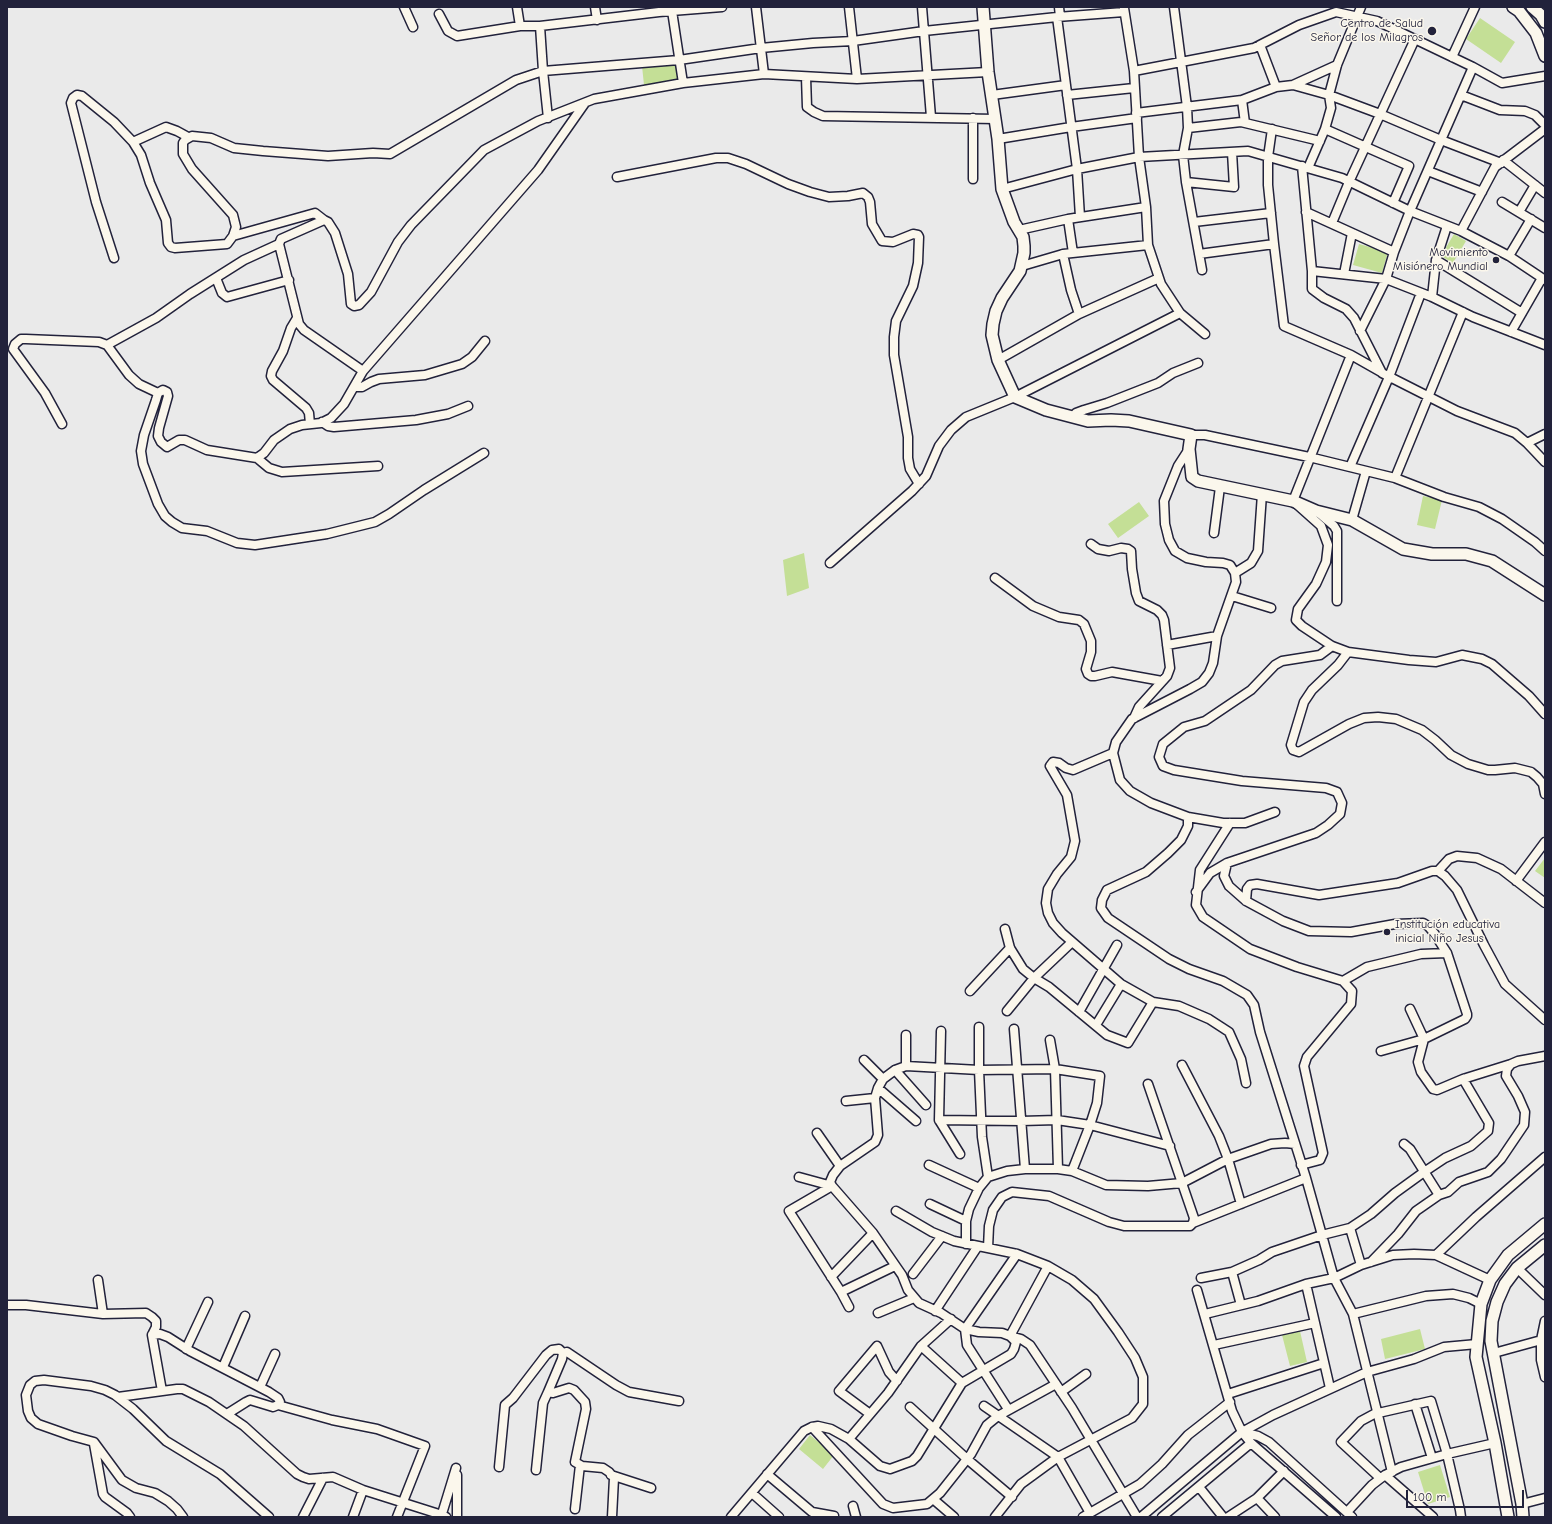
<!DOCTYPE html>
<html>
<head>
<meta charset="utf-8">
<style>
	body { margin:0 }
	#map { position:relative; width:1552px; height:1524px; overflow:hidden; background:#eaeaea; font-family:"Comic Neue",sans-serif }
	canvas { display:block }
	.frame { position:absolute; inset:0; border:8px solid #22223b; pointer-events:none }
	.scale { position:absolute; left:1406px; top:1490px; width:118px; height:18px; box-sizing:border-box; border:2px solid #22223b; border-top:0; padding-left:5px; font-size:12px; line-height:14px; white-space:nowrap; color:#22223b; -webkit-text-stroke:3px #fbf7ec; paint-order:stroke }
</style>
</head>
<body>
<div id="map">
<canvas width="1552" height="1524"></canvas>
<div class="frame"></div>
<div class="scale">100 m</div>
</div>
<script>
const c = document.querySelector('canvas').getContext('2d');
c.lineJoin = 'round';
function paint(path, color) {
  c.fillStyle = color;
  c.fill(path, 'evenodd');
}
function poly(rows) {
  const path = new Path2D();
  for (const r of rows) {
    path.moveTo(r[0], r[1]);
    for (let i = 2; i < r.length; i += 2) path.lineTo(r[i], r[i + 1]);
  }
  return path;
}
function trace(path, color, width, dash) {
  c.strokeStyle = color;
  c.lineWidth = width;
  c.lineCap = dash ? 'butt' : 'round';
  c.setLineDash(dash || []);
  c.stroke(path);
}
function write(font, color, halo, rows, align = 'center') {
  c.font = font + ' "Comic Neue",sans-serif';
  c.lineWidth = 3;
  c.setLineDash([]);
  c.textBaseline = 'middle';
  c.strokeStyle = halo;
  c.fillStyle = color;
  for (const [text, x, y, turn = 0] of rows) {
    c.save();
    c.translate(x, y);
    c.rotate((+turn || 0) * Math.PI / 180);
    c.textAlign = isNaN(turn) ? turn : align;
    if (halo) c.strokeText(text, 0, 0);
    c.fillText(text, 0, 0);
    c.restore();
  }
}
const green = poly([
	[1480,18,1515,42,1501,63,1466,39],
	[676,63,678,82,644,85,642,66],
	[1454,234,1466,241,1453,263,1441,256],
	[1359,244,1388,252,1382,273,1353,265],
	[1423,496,1442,500,1435,529,1417,525],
	[1139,502,1149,516,1118,538,1108,524],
	[804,553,809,588,787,596,783,560],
	[1545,858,1545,878,1535,871],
	[1420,1329,1425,1349,1385,1359,1381,1339],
	[1300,1331,1307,1362,1290,1366,1282,1335],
	[810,1435,834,1455,823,1469,799,1449],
	[1440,1465,1450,1497,1428,1504,1418,1472]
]);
const street = poly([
	[404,7,413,27],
	[517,7,520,26],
	[595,7,597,20],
	[756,7,764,74],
	[849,7,857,79],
	[922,7,931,117],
	[1059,7,1060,17],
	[1174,7,1187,107,1188,128,1183,155,1186,182,1202,270],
	[1124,8,1134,71,1139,157,1146,207,1148,245,1161,284,1180,313,1205,334],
	[672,11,683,83],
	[439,14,448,31,457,36,520,26,540,26,659,12,722,7],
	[1057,17,1077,169,1080,217],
	[540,26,543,71,548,118],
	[1260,45,1276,87],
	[1452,57,1475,7],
	[1134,71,1254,48,1299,25,1336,12,1377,21,1473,67,1502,83,1545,76],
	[806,77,807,107,814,112,823,116,996,119],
	[1293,85,1329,95,1380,114,1441,140,1501,163],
	[992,95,1066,85],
	[1067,95,1134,88],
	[1461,95,1500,110,1525,111,1535,115,1545,125],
	[1242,100,1245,123],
	[1136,113,1242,100,1276,87,1293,85,1337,65],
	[973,118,973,179],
	[1188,128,1241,122,1320,141],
	[1272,129,1268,157,1268,185,1274,244,1284,326,1351,355,1381,372],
	[1325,129,1409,166,1393,203],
	[998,139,1071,127,1137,118],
	[133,142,166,127,177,131,188,137],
	[1503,160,1545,193],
	[1302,166,1312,271,1312,289,1324,298,1346,309,1354,318,1382,373,1457,411,1515,433,1527,443,1545,462],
	[1308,168,1325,129,1331,108,1329,95,1337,65,1361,7],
	[1428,171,1482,192],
	[617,177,716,158,728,158,746,164,788,184,810,192,829,197,848,196,863,193,868,197,870,202,872,224,882,241,893,242,913,234,918,235,919,237,918,263,913,286,896,321,894,337,894,355,908,437,908,458,910,469,919,484],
	[1186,182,1234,187,1232,152],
	[1002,189,1077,169,1139,157,1248,151,1342,178,1410,211,1461,231,1509,256,1545,280],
	[1502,202,1545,228],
	[1306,212,1394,252],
	[1519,212,1535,185],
	[1068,219,1073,253],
	[1194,222,1271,213],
	[1332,223,1349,182,1415,39],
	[1019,230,1068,219,1146,207],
	[1461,231,1495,167,1545,129],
	[233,236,315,213,324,220],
	[1063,254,1071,290,1079,314],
	[1199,254,1274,244],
	[1509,256,1531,219],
	[114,258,96,202,71,103,73,98,77,95,82,96,114,122,133,142,141,155,150,183,166,220,168,243,171,247,175,248,227,244,233,236,236,227,233,215,192,169,183,154,183,143,185,140,192,136,211,138,234,148,263,151,328,156,373,153,390,154,516,80,543,71,679,60,761,48,813,43,853,41,924,31,1057,17,1124,12],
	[1436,260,1522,313],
	[1022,266,1063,254,1148,245],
	[1312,271,1386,279,1432,297,1473,317,1545,345],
	[1344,274,1352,233],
	[216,278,222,293,227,297,289,280],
	[1432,297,1436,260,1447,226],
	[297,318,291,328,283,351,272,371,271,376,273,380,306,408,309,413,310,424],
	[1360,331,1386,279,1394,252,1410,211,1473,67],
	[1511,332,1542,278],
	[1351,355,1293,501,1321,526,1328,545,1326,562,1316,584,1298,609,1296,620,1302,626,1332,646,1348,652,1409,660,1436,662,1462,655,1482,659,1492,664,1529,696,1545,714],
	[998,360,1079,314,1159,278],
	[363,371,304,330,299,324,279,244,281,239,324,220,328,222,335,233,348,274,351,304,354,306,359,305,371,292,398,242,411,225,484,150,538,121,594,99,683,83,764,74,857,79,988,72],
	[354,387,362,387,371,382,379,379,425,375,462,364,472,357,485,341],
	[158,393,139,384,129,375,107,345,156,318,190,294,244,260,279,244],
	[1073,417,1076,413,1084,410,1107,403,1158,383,1173,373,1198,363],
	[322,422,328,426,334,427,416,420,448,414,468,406],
	[62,424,45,393,13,349,15,344,21,339,26,339,99,342,107,345],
	[1191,435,1205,435,1309,457,1395,478,1444,497,1479,507,1502,519,1535,542,1545,551],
	[1527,443,1545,434],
	[1189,449,1178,466,1164,501,1165,524,1169,540,1175,551,1187,558,1206,562,1223,563,1230,565,1235,573,1236,582,1217,636,1213,663,1209,673,1202,682,1190,689,1132,719,1116,742,1113,753,1120,780,1130,791,1151,803,1188,817,1223,823,1245,823,1275,812],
	[484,453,424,490,389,514,375,522,327,534,255,545,237,543,207,531,182,528,172,522,165,516,158,504,143,464,141,451,144,435,156,400,158,393,163,390,167,392,168,396,159,428,158,436,161,442,167,447,179,440,185,440,207,450,257,458,264,453,274,440,290,429,302,425,321,423,331,418,344,404,363,371,538,170,585,103],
	[257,458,269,468,282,472,378,466],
	[1350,467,1389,377,1421,293],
	[1395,478,1463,312],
	[1320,514,1334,526,1337,531,1337,601],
	[1352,520,1366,471],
	[1214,533,1220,487],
	[1091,544,1098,549,1109,551,1121,548,1128,549,1131,551,1132,569,1136,593,1139,601,1157,610,1162,615,1164,620,1170,668,1167,676,1139,707,1134,718],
	[830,563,912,491,926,476,939,446,951,430,966,417,1015,397,1180,313],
	[1235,573,1251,563,1258,551,1262,494],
	[995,578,1033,606,1059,617,1079,620,1084,624,1091,641,1091,652,1086,669,1088,674,1091,676,1095,676,1112,672,1162,681],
	[1232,596,1271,608],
	[1167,645,1217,636],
	[1348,652,1338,665,1312,690,1304,702,1291,745,1293,750,1299,752,1349,724,1364,718,1378,717,1396,719,1422,730,1435,740,1451,755,1468,764,1488,770,1495,770,1515,768,1531,772,1537,777,1543,784,1545,794],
	[1113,753,1073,770,1066,768,1059,763,1053,762,1050,766,1067,795,1075,841,1071,857,1057,874,1048,889,1046,903,1048,913,1053,923,1062,933,1121,984,1153,1002,1179,1006,1209,1019,1229,1032,1241,1059,1246,1083],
	[1188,817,1188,826,1181,840,1168,853,1146,872,1107,890,1102,900,1101,908,1108,918,1169,959,1189,969,1223,981,1247,995,1254,1005,1260,1032,1306,1178,1334,1278,1353,1314,1392,1472],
	[1230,823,1200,870,1196,905,1203,917,1250,949,1297,967,1343,981,1367,967,1421,954,1447,953],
	[1227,863,1224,876,1229,886,1246,901,1283,921,1309,931,1351,932,1395,924,1423,923,1428,926,1434,933,1447,953,1467,1014,1467,1016,1465,1019,1424,1039,1381,1051],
	[1438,871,1449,859,1457,856,1477,858,1501,869,1545,903],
	[1516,881,1545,842],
	[1196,892,1210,873,1227,863,1316,833,1328,825,1340,814,1342,803,1337,792,1326,788,1242,781,1174,770,1163,766,1159,757,1163,744,1184,727,1205,721,1251,690,1275,665,1282,661,1320,655,1332,646],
	[1246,901,1247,889,1250,885,1257,884,1319,895,1398,883,1432,871,1438,871,1445,876,1457,890,1484,945,1505,984,1545,1020],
	[1005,929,1010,948,1023,969,1034,978,1049,987,1107,1035,1128,1043,1153,1002],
	[970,991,1010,948],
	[1410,1009,1424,1039,1418,1062,1421,1072,1433,1089,1437,1090,1463,1079,1511,1064],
	[1007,1011,1034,978,1072,942],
	[1079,1012,1117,945],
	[1096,1025,1121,984],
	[979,1027,979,1070,982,1137,988,1177],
	[1014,1029,1025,1169],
	[941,1031,939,1120,960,1154],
	[1050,1040,1055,1069,1058,1169],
	[864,1060,883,1079],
	[1182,1065,1219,1136,1228,1159,1241,1204],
	[906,1066,906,1035],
	[895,1070,926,1105],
	[878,1088,916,1121],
	[846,1101,875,1098],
	[939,1120,1021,1121,1057,1120,1090,1125,1170,1146],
	[817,1133,840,1166],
	[1404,1144,1410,1149,1439,1195],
	[929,1165,979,1188],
	[1301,1165,1320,1160,1323,1153,1304,1066,1307,1057,1351,1004,1352,991,1343,981],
	[799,1177,832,1186],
	[832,1186,789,1211,841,1292,849,1307],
	[930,1204,966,1221],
	[896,1211,932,1232,954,1241,1017,1254,1048,1266,1072,1280,1094,1299,1118,1332,1135,1358,1143,1377,1143,1404,1132,1418,1058,1457,1021,1484,995,1517],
	[1193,1223,1306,1178],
	[1350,1228,1361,1265],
	[966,1244,966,1221,969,1209,979,1188,988,1177,1007,1171,1025,1169,1058,1169,1072,1171,1106,1185,1148,1186,1182,1183,1228,1159,1271,1144,1285,1143,1295,1144],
	[988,1248,989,1226,993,1210,1002,1197,1012,1192,1049,1196,1109,1222,1124,1226,1190,1226,1193,1223,1194,1218,1148,1084],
	[1436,1255,1476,1217,1545,1157],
	[1371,1262,1398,1234,1416,1211,1439,1195,1448,1192,1459,1182,1488,1172,1501,1159,1524,1125,1525,1112,1518,1096,1506,1076,1507,1069,1511,1064,1518,1061,1545,1056],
	[1048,1266,1010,1336,1021,1339,1030,1345,1072,1408,1137,1517],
	[1517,1268,1545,1295],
	[1232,1272,1241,1305],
	[913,1274,942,1236],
	[831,1277,873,1233],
	[1201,1278,1232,1272,1259,1260,1272,1252,1322,1235,1350,1228,1371,1214,1395,1193,1424,1172,1445,1158,1471,1146,1488,1131,1489,1123,1463,1079],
	[98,1280,103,1314],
	[1306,1284,1330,1388],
	[1197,1290,1232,1411,1242,1432,1251,1443,1336,1517],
	[841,1292,895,1266],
	[7,1305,26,1305,103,1314,146,1313,152,1317,156,1321,156,1327,152,1335,162,1391],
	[935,1311,978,1246],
	[878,1313,914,1298],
	[1205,1314,1258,1301,1306,1284,1334,1278,1361,1265,1393,1255,1414,1254,1436,1255,1490,1280],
	[1353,1314,1426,1296,1453,1294,1469,1298,1481,1304],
	[1545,1321,1541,1340,1541,1360,1545,1377],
	[152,1335,160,1334,168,1337,190,1351,269,1392,278,1398,280,1402,278,1405,273,1407,250,1400,246,1402,227,1414],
	[1214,1345,1315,1323],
	[921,1346,962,1383],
	[186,1349,208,1302],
	[563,1353,567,1352,616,1385,629,1392,679,1401],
	[1494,1353,1545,1339],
	[223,1367,245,1316],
	[260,1387,275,1354],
	[1061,1392,1086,1374],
	[1228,1394,1324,1363],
	[118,1397,177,1389,183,1389,209,1402,244,1426,297,1474,303,1477,309,1479,333,1477,363,1490,442,1515,446,1517],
	[1415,1404,1432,1458],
	[278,1405,332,1420,377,1429,425,1446,397,1517],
	[984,1406,1058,1457,1090,1513],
	[910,1407,967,1459,1012,1497],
	[1008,1409,967,1345,965,1329,1017,1254],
	[870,1414,839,1391,877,1346,889,1372,897,1381],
	[812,1427,883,1504,893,1508,927,1504,940,1493,971,1454,987,1425,998,1416,1056,1384],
	[1242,1432,1258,1436,1269,1442,1352,1517],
	[849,1439,888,1393,921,1346,951,1319],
	[94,1444,103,1494,105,1497,127,1513,130,1517],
	[499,1467,505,1405,513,1398,546,1355,552,1350,559,1349,563,1353,562,1359,548,1392],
	[536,1470,543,1403,548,1392,553,1393,569,1388,574,1390,585,1402,586,1409,575,1462,582,1466,603,1468,609,1472,614,1478,612,1517],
	[767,1474,812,1512,834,1516],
	[457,1475,457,1517],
	[611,1475,651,1488],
	[1385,1475,1433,1517],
	[1380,1478,1341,1442,1361,1421,1374,1414,1431,1401,1447,1454,1460,1510,1461,1517],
	[1199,1487,1223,1517],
	[752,1493,779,1517],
	[1257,1498,1275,1517],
	[933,1499,954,1517],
	[1522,1504,1545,1498],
	[853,1506,856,1517],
	[575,1509,580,1465],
	[1347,1512,1372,1485,1385,1475,1401,1467,1447,1454,1495,1443],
	[183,1517,177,1509,168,1501,155,1493,136,1488,122,1480,94,1442,72,1436,38,1424,31,1418,28,1411,26,1395,30,1385,35,1381,44,1380,91,1386,105,1390,115,1395,133,1409,166,1441,220,1474,269,1517],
	[303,1517,323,1478],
	[353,1517,363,1490],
	[441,1517,456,1468],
	[731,1517,804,1431,812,1427,818,1426,831,1429,849,1439,880,1466,890,1469,912,1461,917,1456,962,1383,1011,1354,1014,1349,1016,1342,1010,1336,1002,1333,979,1332,965,1329,941,1313,919,1303,908,1290,902,1275,873,1233,832,1186,830,1182,833,1175,840,1166,875,1142,878,1135,875,1098,878,1088,883,1079,895,1070,906,1066,979,1070,1055,1069,1100,1076,1097,1103,1090,1125,1072,1171],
	[1083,1517,1140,1484,1162,1464,1188,1435,1230,1402],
	[1141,1517,1242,1432,1273,1415,1367,1372,1414,1359,1444,1347,1477,1344],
	[1162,1517,1251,1443],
	[1228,1517,1257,1498,1284,1471]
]);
const secondary = poly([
	[983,7,988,72,998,139,1002,189,1014,222,1023,237,1024,246,1024,253,1020,271,1002,298,996,311,993,324,992,335,998,360,1015,397,1046,410,1088,421,1111,420,1129,421,1191,435,1189,449,1192,477,1198,481,1293,501,1316,511,1352,520,1403,549,1432,554,1466,554,1492,561,1545,595],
	[1513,7,1519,11,1536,33,1545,56],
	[1532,7,1541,15,1545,22],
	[1508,1517,1495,1443,1476,1357,1481,1304,1490,1280,1508,1255,1545,1224],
	[1523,1517,1522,1504,1491,1341,1492,1321,1497,1302,1505,1284,1517,1268,1545,1245]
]);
const markers = [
	[1432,31,5,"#22223b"],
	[1496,260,4,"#22223b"],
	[1387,932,4,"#22223b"]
];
const poiNames = [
	["Centro de Salud",1423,24],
	["Señor de los Milagros",1423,38],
	["Movimiento",1488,253],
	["Misiónero Mundial",1488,267],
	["Institución educativa",1395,925,"left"],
	["inicial Niño Jesus",1395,939,"left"]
];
paint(green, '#c4df96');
trace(street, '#22223b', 11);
trace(secondary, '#22223b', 14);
trace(street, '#fbf7ec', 8);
trace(secondary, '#fbf7ec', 11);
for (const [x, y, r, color] of markers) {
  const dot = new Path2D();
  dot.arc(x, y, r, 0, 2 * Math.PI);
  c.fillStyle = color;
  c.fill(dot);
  trace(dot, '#fbf7ec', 1.5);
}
write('12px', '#22223b', '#fbf7ec', poiNames, 'right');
</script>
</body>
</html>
